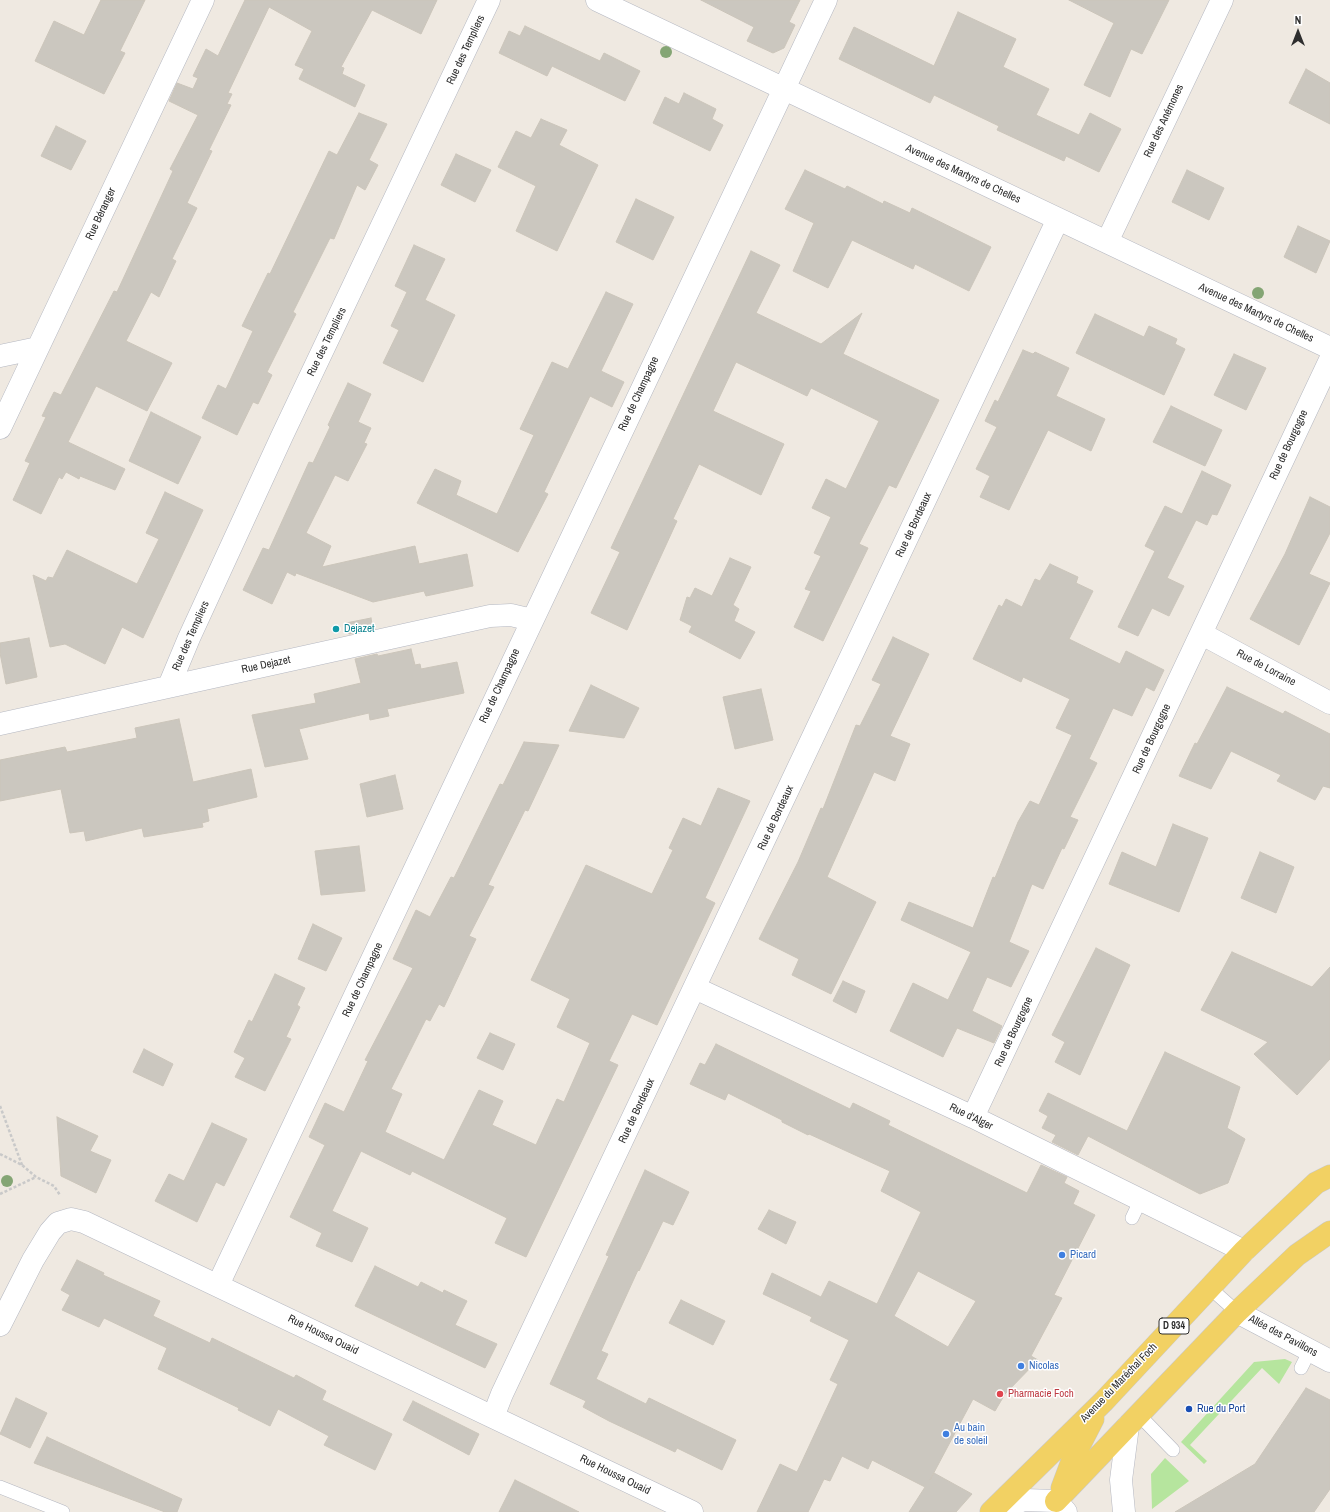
<!DOCTYPE html>
<html>
<head>
<meta charset="utf-8">
<style>
	body { margin:0 }
	#map { position:relative; width:1330px; height:1512px; overflow:hidden; background:#efe9e1; font-family:"Archivo Narrow",sans-serif }
	canvas { display:block }
	.north { position:absolute; left:1278px; top:12px; width:40px; height:40px; -webkit-text-stroke:3px #fff; paint-order:stroke; rotate:0deg; font-size:11px; font-weight:700; line-height:16px; text-align:center; color:#2e2e2e }
	.north::after { content:''; display:block; margin:auto; width:14px; height:18px; background:#2e2e2e; clip-path:polygon(50% 0,100% 100%,50% 72%,0 100%) }
</style>
</head>
<body>
<div id="map">
<canvas width="1330" height="1512"></canvas>
<div class="north">N</div>
</div>
<script>
const c = document.querySelector('canvas').getContext('2d');
c.lineJoin = 'round';
function paint(path, color) {
  c.fillStyle = color;
  c.fill(path, 'evenodd');
}
function poly(rows) {
  const path = new Path2D();
  for (const r of rows) {
    path.moveTo(r[0], r[1]);
    for (let i = 2; i < r.length; i += 2) path.lineTo(r[i], r[i + 1]);
  }
  return path;
}
function trace(path, color, width, dash) {
  c.strokeStyle = color;
  c.lineWidth = width;
  c.lineCap = dash ? 'butt' : 'round';
  c.setLineDash(dash || []);
  c.stroke(path);
}
function write(font, color, halo, rows, align = 'center') {
  c.font = font + ' "Archivo Narrow",sans-serif';
  c.lineWidth = 3;
  c.setLineDash([]);
  c.textBaseline = 'middle';
  c.strokeStyle = halo;
  c.fillStyle = color;
  for (const [text, x, y, turn = 0] of rows) {
    c.save();
    c.translate(x, y);
    c.rotate((+turn || 0) * Math.PI / 180);
    c.textAlign = isNaN(turn) ? turn : align;
    if (halo) c.strokeText(text, 0, 0);
    c.fillText(text, 0, 0);
    c.restore();
  }
}
const green = poly([
	[1285,1359,1292,1362,1279,1384,1262,1368,1190,1445,1207,1461,1204,1464,1181,1442,1254,1362],
	[1165,1458,1189,1481,1152,1509,1151,1474]
]);
const building = poly([
	[101,0,145,0,120,51,125,53,104,94,35,61,54,21,84,35,101,0],
	[245,0,437,0,421,34,372,10,341,67,344,68,342,74,365,85,355,107,299,79,304,69,295,65,312,31,269,7,228,93,232,94,227,104,231,105,209,150,212,151,187,203,197,208,172,259,176,261,159,297,151,292,126,341,172,363,147,411,96,386,68,442,125,469,115,490,80,476,79,479,66,472,62,479,59,477,41,514,13,500,30,463,25,461,46,417,42,416,54,392,61,395,114,291,117,292,173,171,170,169,198,115,169,101,177,83,193,89,198,78,193,76,206,49,218,56,245,0],
	[701,0,800,0,789,22,795,25,784,48,773,53,747,41,754,27,701,0],
	[1069,0,1169,0,1142,54,1131,49,1110,97,1084,85,1114,23,1069,0],
	[958,12,1016,39,1003,67,1049,89,1036,115,1079,135,1090,113,1121,129,1099,172,1066,156,1064,161,997,130,999,126,934,95,930,103,839,59,854,27,934,66,958,12],
	[525,26,600,61,604,53,640,71,625,101,552,66,547,76,499,53,509,31,520,36,525,26],
	[1306,69,1330,83,1330,124,1289,103,1306,69],
	[684,93,716,109,712,119,723,125,710,151,653,123,665,97,679,104,684,93],
	[359,113,387,124,369,160,378,165,365,190,357,185,334,239,330,238,293,312,296,314,267,372,272,375,258,404,253,402,237,435,202,418,218,385,226,389,253,331,242,326,268,273,270,274,329,151,337,155,359,113],
	[541,119,567,130,559,145,598,165,557,251,516,231,536,186,498,167,516,131,531,138,541,119],
	[56,126,86,141,71,170,41,156,56,126],
	[456,154,491,170,475,202,441,185,456,154],
	[805,170,845,189,847,186,883,204,884,201,910,213,912,208,991,247,969,291,915,264,913,269,852,240,828,288,793,271,814,223,785,209,805,170],
	[1187,170,1224,188,1209,220,1172,202,1187,170],
	[636,199,674,217,653,260,616,242,636,199],
	[1298,226,1330,241,1316,273,1284,257,1298,226],
	[414,245,445,259,425,300,455,315,423,382,383,363,399,330,391,326,407,292,395,286,414,245],
	[751,251,780,265,756,313,821,344,862,313,843,354,939,400,896,488,889,485,859,544,868,548,823,641,794,627,811,591,805,589,821,556,814,553,831,517,812,508,826,479,846,489,879,421,811,388,807,396,736,362,713,411,784,444,761,495,699,464,673,519,677,521,627,630,591,613,620,552,611,548,751,251],
	[606,292,633,304,601,371,624,382,612,407,590,396,544,492,548,494,518,552,417,503,435,469,461,481,456,495,497,514,534,435,520,429,552,362,568,369,606,292],
	[1095,314,1144,337,1149,326,1177,339,1175,344,1185,349,1164,395,1076,353,1095,314],
	[1023,350,1033,354,1035,352,1069,368,1056,396,1105,419,1091,451,1048,430,1009,510,980,497,990,476,976,469,997,427,985,421,995,400,998,402,1023,350],
	[1234,354,1266,368,1246,410,1214,395,1234,354],
	[348,383,371,394,358,422,371,428,364,443,367,444,348,481,335,475,306,533,331,546,322,567,415,546,419,564,467,554,473,586,426,596,424,591,373,602,296,573,295,576,287,572,272,604,243,590,263,548,269,550,309,462,313,463,330,427,328,425,348,383],
	[1171,406,1222,430,1205,466,1153,442,1171,406],
	[151,412,201,437,178,484,129,461,151,412],
	[1202,471,1231,485,1217,515,1212,514,1207,525,1196,520,1167,578,1184,586,1169,616,1152,608,1138,636,1118,627,1155,551,1145,546,1165,506,1182,514,1202,471],
	[165,492,203,510,143,638,122,627,105,664,65,644,50,647,33,575,46,581,48,577,53,578,67,550,137,584,159,539,146,533,165,492],
	[1310,497,1330,507,1330,533,1309,574,1330,583,1299,645,1250,619,1285,554,1310,497],
	[730,558,751,567,733,605,739,609,734,621,755,632,740,659,689,632,692,626,680,620,687,597,690,598,695,588,712,596,730,558],
	[1050,564,1078,577,1076,583,1093,591,1069,639,1120,664,1126,651,1164,670,1154,691,1146,687,1132,716,1113,708,1089,759,1097,763,1070,817,1078,820,1064,849,1062,848,1043,889,1032,884,1009,942,1029,951,1011,987,987,977,972,1011,1002,1026,994,1043,957,1028,943,1057,890,1031,913,983,948,1000,971,952,901,920,909,902,973,928,993,877,995,878,1018,822,1030,801,1039,805,1072,735,1056,728,1070,699,1023,677,1021,682,973,659,999,605,1002,607,1006,599,1022,607,1035,579,1040,581,1050,564],
	[371,618,373,629,349,634,346,623,371,618],
	[893,637,929,654,890,736,910,744,895,781,874,772,827,877,876,902,831,994,792,975,799,959,759,939,798,862,821,808,823,809,856,725,860,726,881,684,872,680,893,637],
	[29,638,37,677,6,684,0,653,0,643,29,638],
	[411,649,415,665,420,664,421,669,457,662,464,693,387,709,389,716,370,720,369,713,299,729,308,759,265,767,252,715,316,703,314,694,361,683,355,659,377,654,378,656,411,649],
	[591,685,639,708,624,738,569,731,591,685],
	[1227,687,1283,714,1285,711,1330,734,1330,788,1323,786,1315,800,1277,781,1281,775,1231,751,1211,789,1179,776,1195,743,1197,744,1227,687],
	[761,689,773,740,735,749,723,697,761,689],
	[179,719,193,782,251,769,257,797,207,809,209,821,202,823,203,827,144,837,142,828,86,841,84,831,70,833,61,789,0,801,0,760,65,747,67,752,137,738,135,728,179,719],
	[524,742,559,745,528,811,525,810,488,885,494,887,469,936,476,939,444,1007,439,1004,430,1021,426,1019,391,1089,402,1094,385,1132,444,1160,479,1090,503,1101,492,1125,536,1145,557,1099,564,1102,590,1043,557,1027,570,999,531,980,586,865,652,894,673,850,669,848,683,818,701,826,718,788,750,801,705,898,715,903,657,1025,632,1014,609,1061,618,1065,526,1257,495,1243,507,1218,412,1171,410,1175,361,1151,332,1211,368,1228,352,1262,316,1246,322,1233,290,1217,325,1145,309,1137,325,1103,344,1112,368,1061,365,1060,413,968,393,959,416,910,430,917,451,877,454,878,500,784,503,785,524,742],
	[395,775,403,809,367,817,360,784,395,775],
	[1173,824,1208,838,1179,912,1109,884,1122,852,1156,867,1173,824],
	[359,846,365,891,321,895,315,851,359,846],
	[1260,852,1294,867,1276,913,1241,898,1260,852],
	[313,924,342,938,326,971,298,959,313,924],
	[1096,948,1130,965,1080,1075,1055,1062,1065,1042,1052,1035,1096,948],
	[1232,952,1312,987,1330,967,1330,1059,1297,1095,1254,1054,1268,1042,1201,1010,1232,952],
	[275,974,305,988,297,1005,300,1007,286,1037,291,1039,265,1091,235,1077,245,1058,234,1052,249,1020,252,1022,275,974],
	[843,981,865,991,856,1013,833,1001,843,981],
	[490,1033,515,1044,503,1070,477,1058,490,1033],
	[716,1044,850,1109,853,1103,890,1121,888,1125,1027,1193,1041,1165,1067,1177,1064,1183,1079,1191,1073,1204,1095,1215,1054,1295,1062,1298,1031,1356,1038,1360,1005,1394,995,1411,973,1399,930,1480,934,1473,972,1494,956,1512,909,1512,925,1487,872,1460,868,1469,842,1456,830,1481,824,1479,808,1512,757,1512,780,1464,797,1472,838,1384,830,1380,849,1340,810,1321,812,1317,763,1294,772,1273,821,1297,829,1281,877,1304,921,1212,881,1191,890,1171,809,1134,808,1135,782,1122,782,1120,728,1093,725,1100,690,1084,700,1063,705,1065,716,1044],
	[918,1271,976,1301,948,1347,894,1316,918,1271],
	[144,1049,173,1064,163,1086,133,1072,144,1049],
	[1165,1052,1240,1087,1227,1128,1245,1139,1228,1183,1200,1194,1088,1136,1078,1155,1052,1142,1056,1135,1042,1128,1048,1116,1039,1111,1048,1093,1127,1131,1165,1052],
	[57,1117,98,1136,90,1151,111,1160,96,1193,61,1176,57,1117],
	[212,1123,247,1139,224,1186,216,1182,197,1222,155,1201,169,1174,184,1181,212,1123],
	[645,1170,689,1192,673,1225,663,1221,639,1271,638,1270,601,1351,608,1354,596,1379,646,1404,649,1398,736,1440,722,1470,677,1448,675,1452,609,1421,583,1407,586,1401,550,1384,609,1256,606,1255,645,1170],
	[769,1210,796,1222,786,1244,758,1229,769,1210],
	[77,1260,104,1273,103,1275,160,1301,153,1316,210,1343,212,1338,294,1378,296,1375,326,1391,322,1400,392,1434,375,1470,324,1445,329,1436,278,1409,270,1426,238,1410,239,1408,158,1369,167,1348,104,1318,99,1327,62,1310,70,1295,61,1290,77,1260],
	[375,1266,418,1287,421,1282,443,1293,444,1290,467,1301,455,1325,497,1344,485,1368,355,1306,375,1266],
	[681,1300,725,1321,713,1345,669,1323,681,1300],
	[1306,1388,1330,1400,1330,1489,1314,1512,1175,1512,1255,1464,1306,1388],
	[16,1398,47,1413,30,1448,0,1434,16,1398],
	[413,1401,479,1434,469,1455,403,1420,413,1401],
	[47,1437,182,1499,177,1512,165,1512,34,1463,47,1437],
	[515,1480,579,1512,499,1512,515,1480]
]);
const path = poly([
	[0,1106,22,1165],
	[0,1154,22,1165,36,1177,54,1186,60,1195],
	[0,1194,36,1177]
]);
const service = poly([
	[1132,1218,1141,1199],
	[1210,1288,1237,1312],
	[1301,1368,1310,1350],
	[1139,1415,1173,1450],
	[0,1487,63,1512]
]);
const minor = poly([
	[597,0,1330,348],
	[1107,242,1222,0],
	[0,356,38,348],
	[0,428,203,0],
	[1202,634,1330,703],
	[169,686,189,638,282,436,489,0],
	[0,724,490,616,511,615,532,620],
	[695,988,973,1117,1244,1251],
	[973,1117,1330,360],
	[218,1285,826,0],
	[1237,1312,1330,1361],
	[0,1325,33,1260,50,1232,58,1223,71,1219,84,1222,692,1512],
	[493,1417,502,1394,1058,219]
]);
const secondary = poly([
	[992,1512,1024,1500,1056,1501,1066,1512],
	[1124,1512,1121,1480,1128,1426]
]);
const primary = poly([
	[1062,1488,1074,1456,1093,1419],
	[1056,1501,1237,1312,1297,1255,1330,1232],
	[991,1512,1104,1401,1244,1251,1316,1183,1330,1176]
]);
const trees = [
	[666,52],
	[1258,293],
	[7,1181]
];
const markers = [
	[336,629,4,"#0f9aa8"],
	[1062,1255,4,"#3f7fe0"],
	[1021,1366,4,"#3f7fe0"],
	[1000,1394,4,"#e0444e"],
	[1189,1409,4,"#1a4fb4"],
	[946,1434,4,"#3f7fe0"]
];
const shields = [
	[1174,1326,30]
];
const shieldNames = [
	["D 934",1174,1326]
];
const streetNames = [
	["Rue des Templiers",466,50,-65],
	["Rue des Anémones",1164,121,-65],
	["Avenue des Martyrs de Chelles",963,174,25],
	["Rue Béranger",101,214,-65],
	["Avenue des Martyrs de Chelles",1256,313,25],
	["Rue des Templiers",327,342,-64],
	["Rue de Champagne",639,394,-65],
	["Rue de Bourgogne",1289,445,-65],
	["Rue de Bordeaux",914,525,-65],
	["Rue des Templiers",191,636,-66],
	["Rue Dejazet",266,665,-12],
	["Rue de Lorraine",1266,668,28],
	["Rue de Champagne",500,686,-65],
	["Rue de Bourgogne",1152,739,-65],
	["Rue de Bordeaux",776,818,-65],
	["Rue de Champagne",363,980,-65],
	["Rue de Bourgogne",1014,1032,-65],
	["Rue de Bordeaux",637,1111,-65],
	["Rue d'Alger",971,1117,26],
	["Rue Houssa Ouaid",323,1335,26],
	["Allée des Pavillons",1283,1336,28],
	["Avenue du Maréchal Foch",1119,1383,-46],
	["Rue Houssa Ouaid",615,1475,26]
];
const cultureNames = [
	["Dejazet",344,629]
];
const shopNames = [
	["Picard",1070,1255],
	["Nicolas",1029,1366],
	["Au bain",954,1428],
	["de soleil",954,1441]
];
const healthNames = [
	["Pharmacie Foch",1008,1394]
];
const transitNames = [
	["Rue du Port",1197,1409]
];
paint(green, '#b6e59e');
paint(building, '#cbc7bf');
trace(building, '#cbc5ba', 1);
trace(service, '#b4b7c1', 14);
trace(minor, '#b4b7c1', 23);
trace(secondary, '#b4b7c1', 23);
trace(primary, '#c9c9c9', 23);
trace(path, '#c9c9c9', 2.5, [3, 2]);
trace(service, '#fff', 13);
trace(minor, '#fff', 22);
trace(secondary, '#fff', 22);
trace(primary, '#f2d163', 22);
c.fillStyle = '#84a574';
for (const [x, y] of trees) {
  c.beginPath();
  c.arc(x, y, 6, 0, 2 * Math.PI);
  c.fill();
}
for (const [x, y, r, color] of markers) {
  const dot = new Path2D();
  dot.arc(x, y, r, 0, 2 * Math.PI);
  c.fillStyle = color;
  c.fill(dot);
  trace(dot, '#fff', 1.5);
}
for (const [x, y, w] of shields) {
  const box = new Path2D();
  box.roundRect(x - w / 2, y - 8, w, 16, 3);
  c.fillStyle = '#fff';
  c.fill(box);
  trace(box, '#2e2e2e', 1);
}
write('bold 10px', '#2e2e2e', null, shieldNames);
write('11px', '#2e2e2e', '#fff', streetNames);
write('11px', '#0d838f', '#fff', cultureNames, 'left');
write('11px', '#366cbe', '#fff', shopNames, 'left');
write('11px', '#be3a42', '#fff', healthNames, 'left');
write('11px', '#164399', '#fff', transitNames, 'left');
</script>
</body>
</html>
